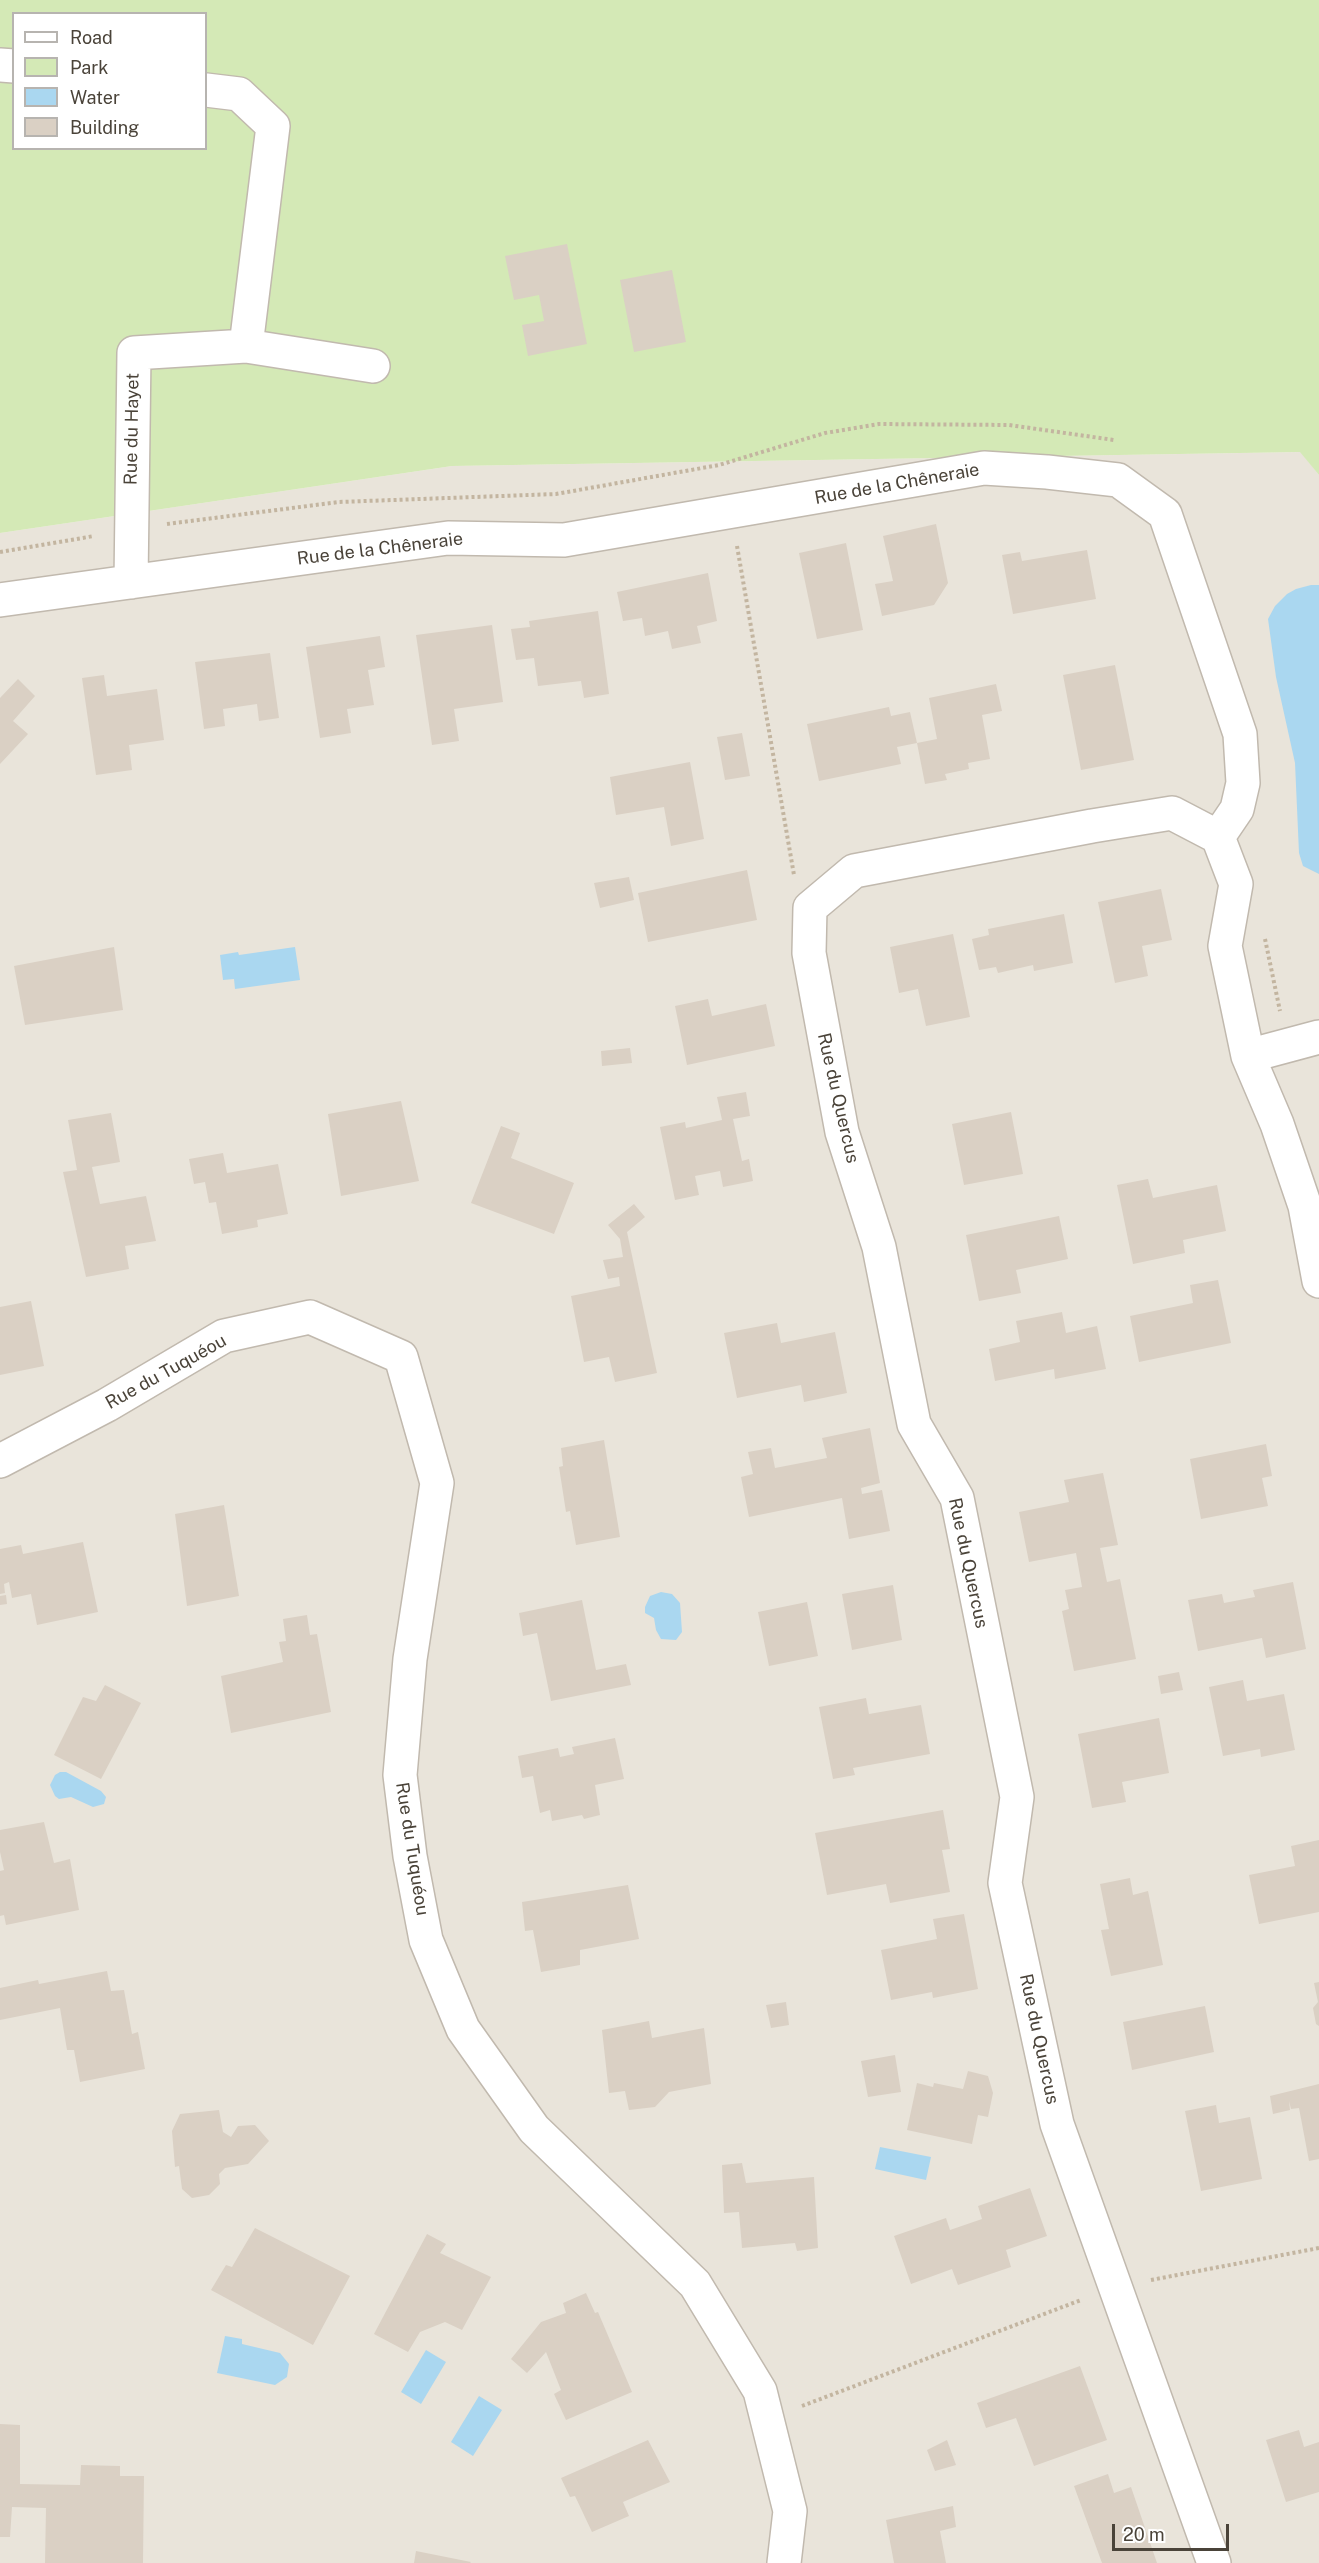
<!DOCTYPE html>
<html>
<head>
<meta charset="utf-8">
<style>
	body { margin:0 }
	#map { position:relative; width:1319px; height:2563px; overflow:hidden; background:#f6f2ec; font-family:"Public Sans",sans-serif }
	canvas { display:block }
	.legend { position:absolute; left:12px; top:12px; width:195px; height:138px; box-sizing:border-box; background:#fff; border:2px solid #b7b4b0; margin:0; padding:8px 10px; list-style:none; font-size:18px; color:#4a4339 }
	.legend li { display:flex; align-items:center; gap:12px; height:30px }
	.legend b { width:30px; border:2px solid #b7b4b0 }
	.scale { position:absolute; left:1112px; top:2524px; width:117px; height:27px; box-sizing:border-box; border:3px solid #4a4339; border-top:0; padding-left:8px; font-size:18px; line-height:21px; white-space:nowrap; color:#4a4339; -webkit-text-stroke:4px #fff; paint-order:stroke }
</style>
</head>
<body>
<div id="map">
<canvas width="1319" height="2563"></canvas>
<ul class="legend">
<li><b style="height:8px;background:#fff"></b>Road</li>
<li><b style="height:16px;background:#d4e9b6"></b>Park</li>
<li><b style="height:16px;background:#aad7f0"></b>Water</li>
<li><b style="height:16px;background:#dad0c4"></b>Building</li>
</ul>
<div class="scale">20 m</div>
</div>
<script>
const c = document.querySelector('canvas').getContext('2d');
c.lineJoin = 'round';
function paint(path, color) {
  c.fillStyle = color;
  c.fill(path, 'evenodd');
}
function poly(rows) {
  const path = new Path2D();
  for (const r of rows) {
    path.moveTo(r[0], r[1]);
    for (let i = 2; i < r.length; i += 2) path.lineTo(r[i], r[i + 1]);
  }
  return path;
}
function trace(path, color, width, dash) {
  c.strokeStyle = color;
  c.lineWidth = width;
  c.lineCap = dash ? 'butt' : 'round';
  c.setLineDash(dash || []);
  c.stroke(path);
}
function write(font, color, halo, rows, align = 'center') {
  c.font = font + ' "Public Sans",sans-serif';
  c.lineWidth = 5;
  c.setLineDash([]);
  c.textBaseline = 'middle';
  c.strokeStyle = halo;
  c.fillStyle = color;
  for (const [text, x, y, turn = 0] of rows) {
    c.save();
    c.translate(x, y);
    c.rotate((+turn || 0) * Math.PI / 180);
    c.textAlign = isNaN(turn) ? turn : align;
    if (halo) c.strokeText(text, 0, 0);
    c.fillText(text, 0, 0);
    c.restore();
  }
}
const residential = poly([
	[1301,452,1319,475,1319,2563,0,2563,0,533,452,466]
]);
const green = poly([
	[0,0,1319,0,1319,475,1300,452,452,466,0,533],
	[14,14,206,14,206,148,14,148]
]);
const water = poly([
	[1311,585,1319,585,1319,874,1303,866,1299,853,1295,763,1276,677,1268,619,1275,606,1287,594,1296,589],
	[295,947,300,980,235,989,234,979,223,980,220,955,238,952,239,955],
	[661,1592,672,1594,680,1603,682,1632,676,1640,661,1639,656,1630,654,1618,645,1613,645,1607,650,1596],
	[60,1772,66,1772,101,1791,106,1797,104,1804,93,1807,71,1797,59,1799,55,1796,50,1785,55,1775],
	[880,2147,931,2157,926,2180,875,2169],
	[225,2336,242,2339,242,2344,280,2353,289,2364,287,2377,275,2385,217,2373],
	[426,2350,446,2362,421,2404,401,2392],
	[479,2396,502,2410,473,2456,451,2442]
]);
const building = poly([
	[567,244,587,344,528,356,522,325,544,321,539,295,514,300,505,256],
	[672,270,686,342,634,352,620,280],
	[936,524,948,583,934,605,882,616,875,584,893,581,883,536],
	[846,543,863,630,817,639,799,553],
	[1087,550,1096,599,1013,614,1002,555,1020,552,1022,561],
	[708,573,717,621,697,626,701,643,672,649,668,631,645,636,642,618,623,621,617,592],
	[598,611,609,694,584,698,581,681,538,686,534,658,516,660,511,629,530,627,529,621],
	[492,625,503,702,454,709,459,741,432,745,416,635],
	[380,636,385,667,368,670,374,705,347,709,351,733,320,738,306,647],
	[270,653,279,718,259,721,257,704,223,709,225,726,204,729,195,662],
	[1115,665,1134,760,1081,770,1063,675],
	[104,675,107,696,157,689,164,740,129,745,132,770,96,775,82,678],
	[18,679,35,696,13,721,28,734,0,764,0,698],
	[996,684,1002,711,982,715,990,759,968,763,969,769,945,774,947,780,925,784,917,743,937,739,929,698],
	[889,707,891,716,910,712,917,743,897,747,901,764,819,781,807,724],
	[742,733,750,776,725,780,717,737],
	[690,762,704,839,671,846,664,807,616,815,610,777],
	[747,870,757,920,648,942,638,893],
	[629,877,634,900,600,908,594,883],
	[1161,889,1172,940,1142,946,1148,976,1115,983,1098,902],
	[1064,914,1073,963,1034,971,1033,965,998,973,996,967,979,970,972,939,989,935,988,929],
	[953,934,970,1017,926,1026,918,989,899,993,890,947],
	[114,947,123,1010,25,1025,14,966],
	[708,999,712,1016,766,1004,775,1046,687,1065,675,1006],
	[630,1048,632,1063,602,1066,601,1051],
	[746,1092,750,1116,733,1119,742,1161,749,1159,753,1181,723,1187,720,1171,695,1176,699,1195,675,1200,660,1127,685,1122,686,1128,722,1120,717,1097],
	[401,1101,419,1181,341,1196,328,1114],
	[1011,1112,1023,1174,964,1185,952,1124],
	[111,1113,120,1162,92,1167,100,1204,146,1196,156,1241,125,1246,129,1269,86,1277,63,1172,77,1170,68,1120],
	[501,1126,520,1133,511,1158,574,1183,554,1234,471,1203],
	[223,1153,227,1173,278,1164,288,1214,257,1220,258,1227,222,1234,216,1202,209,1203,205,1182,194,1184,189,1159],
	[1148,1179,1153,1198,1217,1185,1226,1231,1183,1240,1185,1253,1133,1264,1117,1185],
	[634,1204,645,1217,627,1232,657,1373,615,1382,609,1357,584,1362,571,1296,620,1286,619,1277,608,1279,603,1260,623,1257,620,1239,608,1225],
	[1059,1216,1068,1259,1016,1270,1021,1293,979,1301,966,1235],
	[1218,1280,1231,1343,1139,1362,1130,1316,1193,1303,1190,1285],
	[31,1301,44,1366,0,1375,0,1307],
	[1062,1312,1066,1333,1097,1326,1106,1369,1055,1379,1054,1369,995,1381,989,1349,1020,1342,1016,1321],
	[777,1323,781,1343,835,1332,847,1393,804,1402,801,1385,737,1398,724,1333],
	[870,1428,880,1483,861,1488,862,1494,882,1490,890,1531,849,1539,842,1498,749,1517,741,1477,753,1474,748,1452,771,1448,775,1468,827,1458,822,1438],
	[604,1440,620,1537,576,1545,570,1511,566,1512,559,1467,563,1466,561,1448],
	[1266,1444,1272,1476,1262,1478,1268,1506,1201,1519,1190,1459],
	[1103,1473,1118,1545,1100,1548,1107,1582,1120,1579,1136,1659,1074,1671,1062,1611,1069,1609,1065,1590,1082,1587,1076,1553,1029,1562,1019,1512,1069,1502,1064,1480],
	[224,1505,239,1596,187,1606,175,1514],
	[83,1542,98,1612,37,1625,31,1594,12,1598,9,1582,4,1584,5,1593,0,1594,0,1549,21,1545,23,1554],
	[1293,1582,1306,1649,1266,1658,1262,1638,1198,1651,1188,1600,1222,1594,1224,1603,1255,1597,1253,1590],
	[893,1585,902,1640,852,1650,842,1594],
	[6,1595,7,1604,0,1605,0,1596],
	[582,1600,596,1670,626,1664,631,1685,551,1701,537,1633,523,1636,519,1613],
	[807,1602,818,1656,769,1666,758,1612],
	[307,1615,310,1635,317,1634,331,1712,231,1733,221,1676,283,1662,279,1642,286,1641,283,1619],
	[1179,1672,1183,1690,1161,1694,1158,1676],
	[1243,1680,1247,1701,1284,1694,1295,1750,1261,1757,1260,1749,1223,1756,1209,1687],
	[105,1685,141,1703,101,1779,54,1755,83,1697,96,1701],
	[866,1698,869,1714,921,1705,930,1754,853,1768,855,1775,833,1779,819,1707],
	[1159,1718,1169,1773,1122,1782,1126,1802,1092,1808,1078,1734],
	[615,1738,624,1779,595,1785,600,1815,584,1819,582,1815,552,1821,550,1810,540,1813,533,1776,522,1778,518,1756,558,1748,560,1757,574,1754,572,1747],
	[943,1810,950,1849,942,1850,950,1892,890,1903,886,1884,827,1895,815,1833],
	[44,1822,54,1863,70,1859,79,1910,6,1925,4,1915,0,1916,0,1871,4,1870,0,1852,0,1830],
	[1319,1840,1319,1912,1259,1924,1249,1875,1295,1866,1291,1846],
	[1130,1878,1133,1895,1148,1891,1163,1965,1111,1976,1101,1930,1109,1929,1100,1884],
	[628,1885,639,1939,580,1950,580,1965,541,1972,533,1930,525,1931,522,1902],
	[964,1914,978,1989,933,1998,932,1992,891,2000,881,1950,937,1939,933,1919],
	[107,1971,111,1991,124,1990,132,2034,138,2032,145,2069,80,2082,74,2050,67,2050,60,2008,0,2020,0,1988,38,1980,39,1984],
	[1319,1982,1319,2026,1316,2024,1313,2008,1318,2002,1314,1983],
	[786,2002,789,2025,771,2028,766,2005],
	[1205,2006,1214,2052,1132,2070,1123,2022],
	[649,2021,652,2038,704,2028,711,2084,669,2092,655,2107,629,2110,625,2091,609,2093,602,2030],
	[895,2055,901,2092,868,2097,861,2061],
	[968,2071,988,2076,993,2093,988,2117,978,2115,972,2144,907,2130,917,2083,933,2087,934,2083,963,2089],
	[1319,2084,1319,2159,1309,2161,1299,2108,1291,2109,1289,2101,1290,2110,1273,2114,1270,2096],
	[1216,2105,1219,2123,1250,2117,1262,2179,1201,2191,1185,2111],
	[219,2110,223,2132,231,2137,238,2126,255,2125,269,2141,248,2164,225,2168,219,2174,220,2184,209,2195,192,2198,182,2189,179,2166,175,2167,172,2131,180,2114],
	[742,2163,746,2183,814,2177,818,2248,797,2251,795,2243,742,2248,739,2212,724,2213,722,2165],
	[1030,2188,1047,2236,1006,2250,1011,2267,958,2285,952,2269,911,2284,894,2236,946,2218,950,2230,982,2219,978,2206],
	[255,2228,350,2276,313,2345,211,2290,226,2265,232,2267],
	[427,2234,446,2244,440,2253,491,2277,462,2330,445,2322,420,2332,408,2352,374,2334],
	[586,2293,595,2313,598,2312,632,2392,566,2420,554,2394,561,2390,546,2352,527,2373,511,2359,541,2322,566,2313,563,2303],
	[1080,2366,1107,2440,1034,2466,1016,2418,986,2428,977,2403],
	[0,2424,20,2425,20,2484,80,2485,81,2465,120,2466,120,2476,144,2476,143,2563,45,2563,46,2508,12,2507,10,2537,0,2537],
	[1299,2430,1304,2447,1319,2442,1319,2492,1286,2502,1266,2440],
	[648,2440,670,2482,623,2502,629,2516,592,2532,575,2496,570,2497,561,2478],
	[947,2440,956,2465,935,2471,927,2450],
	[1108,2474,1114,2493,1131,2487,1157,2563,1102,2563,1074,2486],
	[953,2506,956,2527,940,2531,946,2563,894,2563,886,2520],
	[416,2551,471,2562,470,2563,414,2563]
]);
const path = poly([
	[167,524,339,502,556,494,719,465,825,433,879,424,1009,425,1114,440],
	[737,546,794,875],
	[0,552,94,536],
	[1265,939,1280,1011],
	[1151,2280,1319,2248],
	[802,2406,1081,2300]
]);
const minor = poly([
	[0,65,14,66],
	[246,346,373,366],
	[131,582,134,353,246,346,273,126,239,94,206,90],
	[0,600,448,538,564,540,984,468,1047,472,1118,480,1165,514,1240,734,1243,783,1237,809,1218,837],
	[1218,837,1236,884,1225,946,1248,1056,1277,1124,1305,1206,1319,1281],
	[1248,1056,1319,1037],
	[0,1461,107,1405,224,1336,310,1317,401,1357,437,1483,410,1659,400,1775,410,1856,426,1940,463,2029,534,2129,695,2284,760,2391,790,2511,784,2563],
	[1214,2563,1057,2124,1005,1883,1017,1797,957,1498,914,1424,879,1247,842,1132,809,953,810,908,854,871,1092,826,1172,813,1218,837]
]);
const streetNames = [
	["Rue du Hayet",132,429,-89],
	["Rue de la Chêneraie",897,484,-10],
	["Rue de la Chêneraie",380,549,-7],
	["Rue du Quercus",838,1098,77],
	["Rue du Tuquéou",166,1372,-29],
	["Rue du Quercus",968,1563,78],
	["Rue du Tuquéou",412,1849,81],
	["Rue du Quercus",1039,2039,78]
];
paint(residential, '#e9e4da');
paint(green, '#d4e9b6');
paint(water, '#aad7f0');
paint(building, '#dad0c4');
trace(minor, '#c1b9ae', 36);
trace(path, '#c3b5a0', 4, [3, 3]);
trace(minor, '#fff', 33);
write('18px', '#4a4339', '#fff', streetNames);
</script>
</body>
</html>
